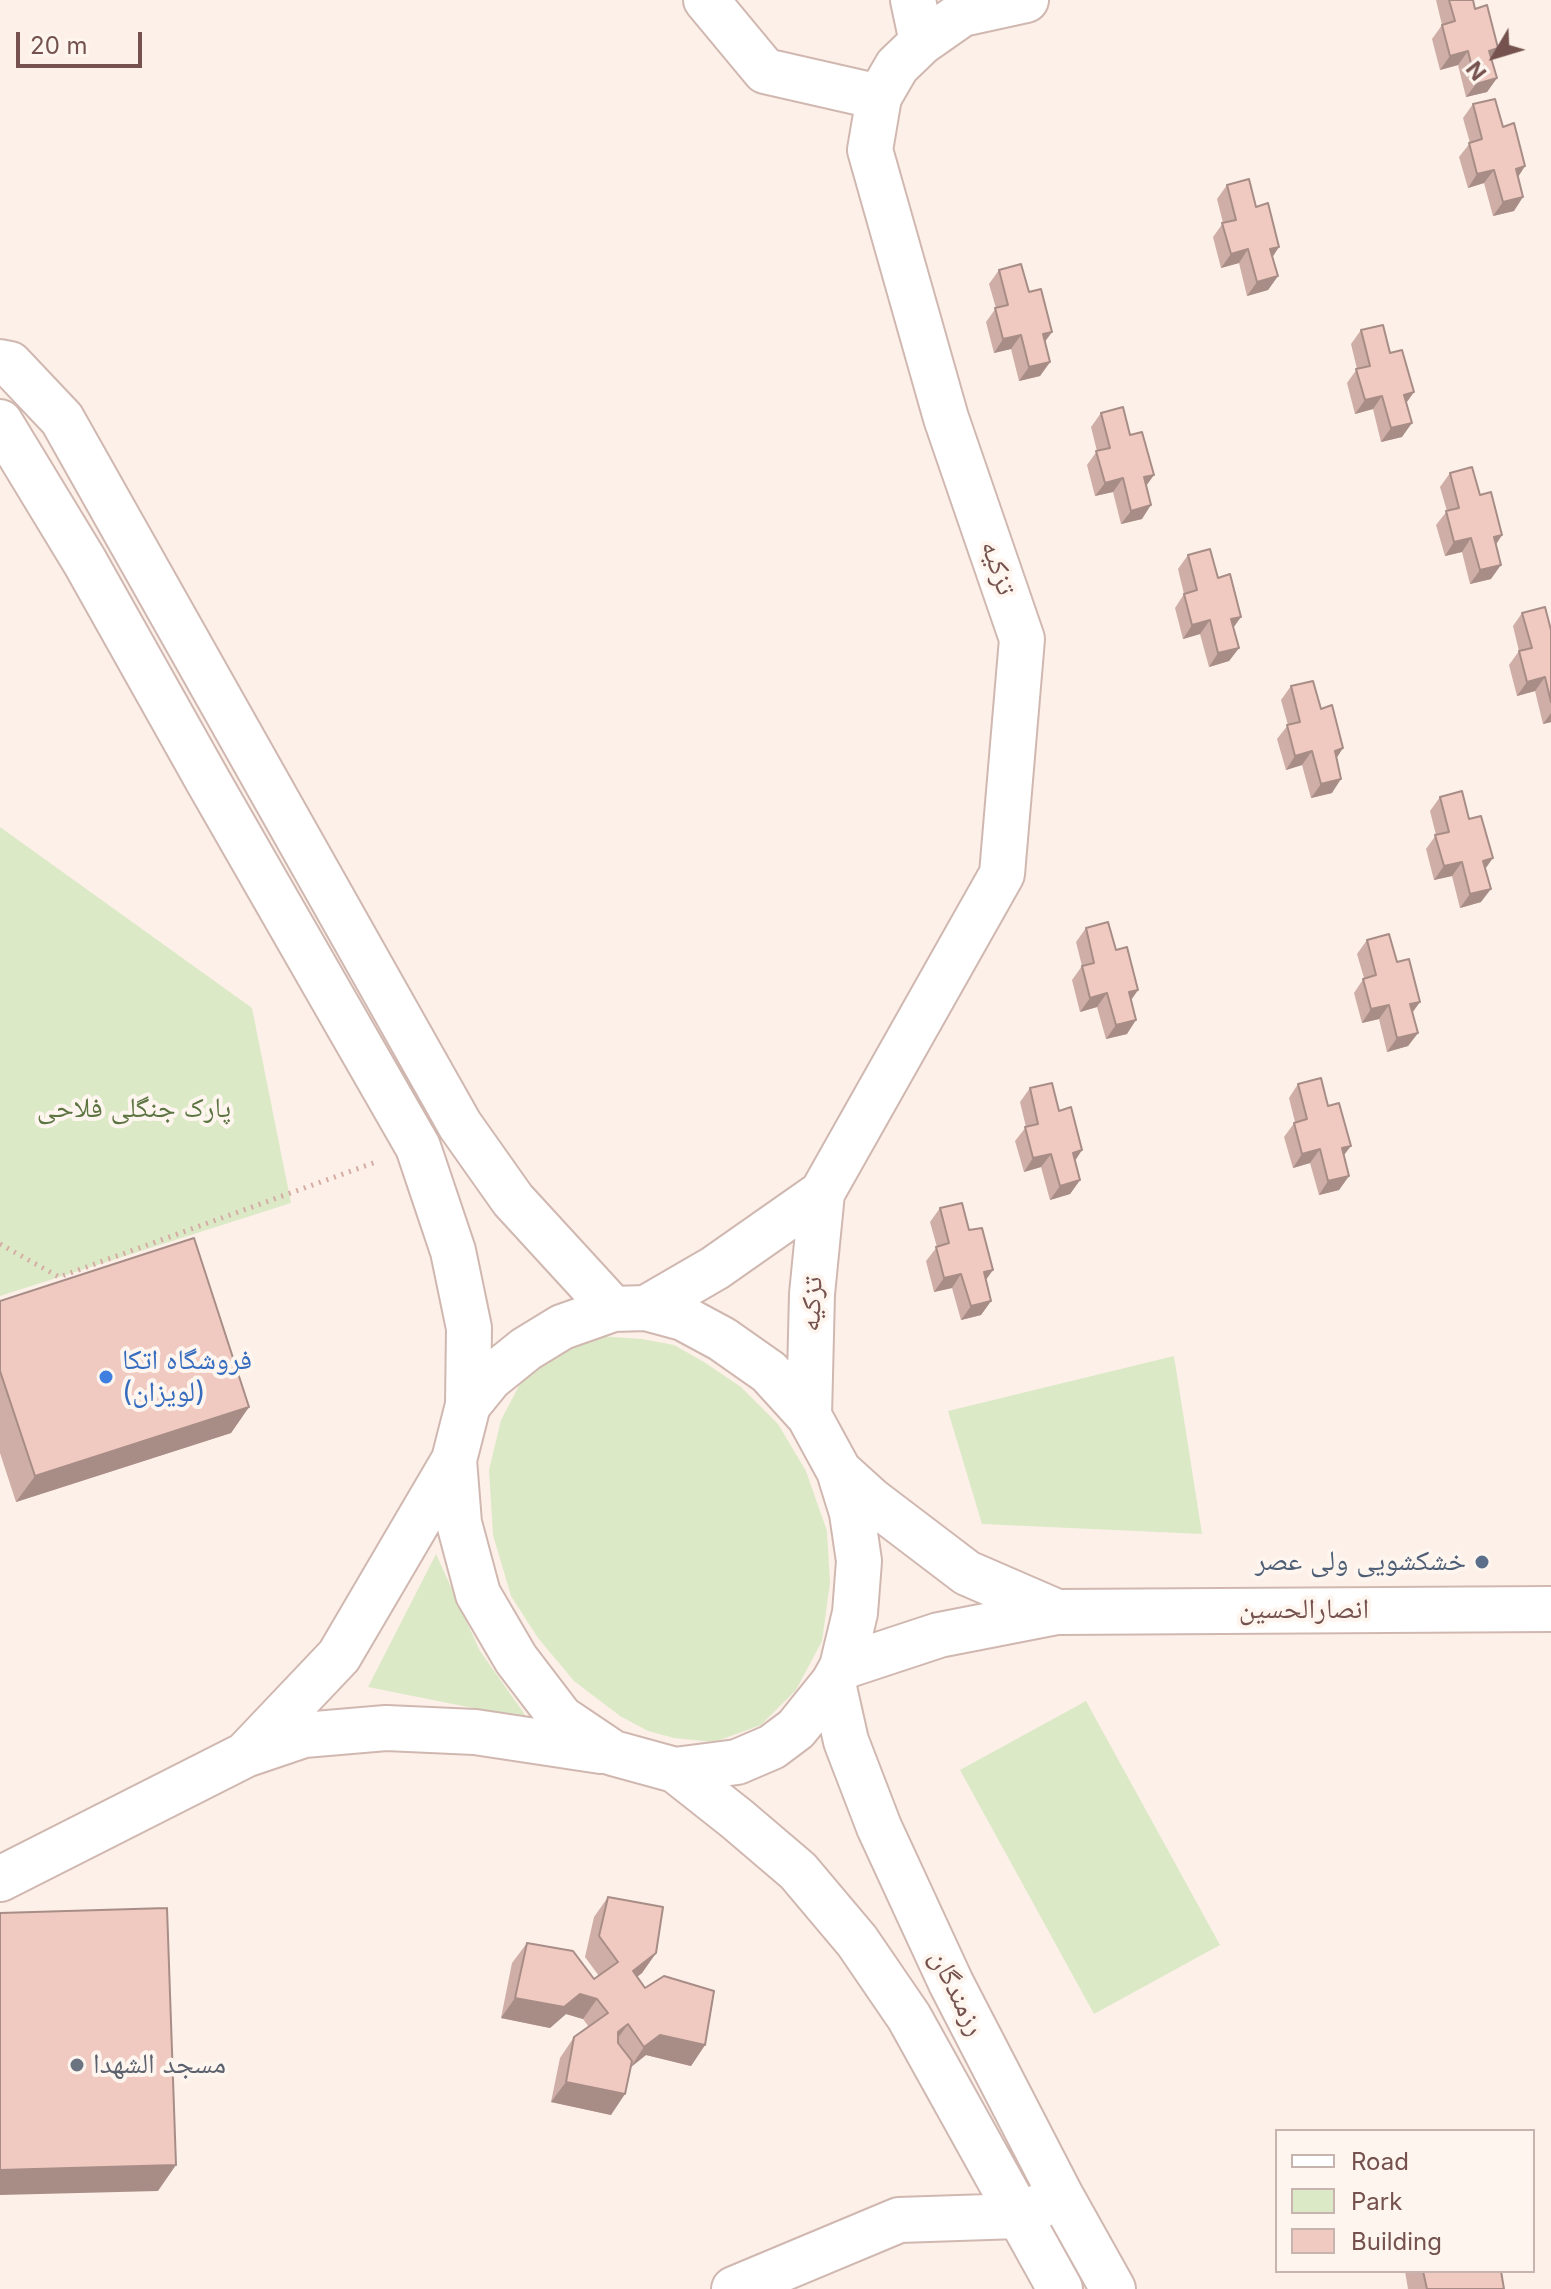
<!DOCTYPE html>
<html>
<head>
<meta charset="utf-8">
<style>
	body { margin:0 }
	#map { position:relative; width:1551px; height:2289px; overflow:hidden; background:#fcf0e8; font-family:Inter,sans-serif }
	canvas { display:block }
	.legend { position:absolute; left:1275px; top:2129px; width:260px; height:144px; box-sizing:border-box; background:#fef5ef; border:2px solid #c7b4ae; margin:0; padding:10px 14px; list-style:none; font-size:24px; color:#75524d }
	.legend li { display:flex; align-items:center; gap:16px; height:40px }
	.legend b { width:40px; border:2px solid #c7b4ae }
	.north { position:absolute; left:1455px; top:16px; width:80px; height:80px; -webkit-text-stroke:6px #fef5ef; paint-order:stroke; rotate:232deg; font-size:22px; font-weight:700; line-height:32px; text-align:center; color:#75524d }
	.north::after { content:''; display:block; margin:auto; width:28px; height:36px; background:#75524d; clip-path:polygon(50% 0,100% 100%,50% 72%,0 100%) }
	.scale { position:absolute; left:16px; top:32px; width:126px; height:36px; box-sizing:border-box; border:4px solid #75524d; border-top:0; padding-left:10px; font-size:24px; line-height:28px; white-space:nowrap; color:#75524d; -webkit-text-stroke:6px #fef5ef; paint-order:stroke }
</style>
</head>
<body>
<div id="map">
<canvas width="1551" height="2289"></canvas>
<ul class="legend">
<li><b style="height:10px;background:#fff"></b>Road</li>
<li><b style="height:22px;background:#dce9c7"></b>Park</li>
<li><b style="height:22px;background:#f0cac1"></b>Building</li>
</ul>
<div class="north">N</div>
<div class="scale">20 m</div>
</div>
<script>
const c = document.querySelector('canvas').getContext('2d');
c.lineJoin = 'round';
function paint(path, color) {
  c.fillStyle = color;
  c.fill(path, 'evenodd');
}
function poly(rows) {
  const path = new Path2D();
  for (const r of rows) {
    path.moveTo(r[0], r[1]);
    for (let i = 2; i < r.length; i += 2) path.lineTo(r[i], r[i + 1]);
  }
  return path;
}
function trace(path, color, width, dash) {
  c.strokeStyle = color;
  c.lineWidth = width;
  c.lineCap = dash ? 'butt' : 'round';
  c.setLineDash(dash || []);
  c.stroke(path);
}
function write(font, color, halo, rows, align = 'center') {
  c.font = font + ' Inter,"Noto Naskh Arabic",sans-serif';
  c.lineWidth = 8;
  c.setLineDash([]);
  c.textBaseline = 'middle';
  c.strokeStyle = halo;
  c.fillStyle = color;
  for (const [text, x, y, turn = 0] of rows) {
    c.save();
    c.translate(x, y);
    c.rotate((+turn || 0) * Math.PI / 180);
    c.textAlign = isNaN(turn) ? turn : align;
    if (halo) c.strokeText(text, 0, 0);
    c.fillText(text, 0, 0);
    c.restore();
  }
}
const green = poly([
	[0,827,252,1008,291,1203,0,1296],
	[598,1336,642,1339,674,1345,704,1362,741,1387,778,1424,806,1471,827,1531,830,1583,822,1641,796,1690,761,1725,714,1742,674,1738,648,1731,620,1716,574,1681,538,1638,511,1596,493,1535,489,1470,501,1420,521,1382,556,1355],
	[1174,1356,1202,1534,982,1524,948,1411],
	[436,1554,480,1651,528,1719,368,1687],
	[1086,1701,1220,1945,1094,2014,960,1770]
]);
const path = poly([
	[0,1244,59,1277,376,1162]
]);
const minor = poly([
	[706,0,765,71,879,97],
	[913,0,922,42],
	[0,362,10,364,62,419,460,1125,513,1200,613,1309],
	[0,422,85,562,208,781,418,1147,453,1251,469,1328,468,1405],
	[822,1193,1002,874,1022,639,946,418,870,150,879,97,897,66,922,42,962,14,1026,0],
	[646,1308,683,1318,722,1339,769,1372,809,1416,839,1471,852,1513,859,1561,855,1613,842,1667,833,1683,796,1729,772,1747,737,1762,675,1770,613,1753,561,1718,516,1659,478,1594,459,1523,454,1460,468,1405,490,1378,526,1349,562,1327,613,1309,646,1308,715,1268,822,1193,812,1294,809,1416],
	[454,1460,339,1656,245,1755,304,1735,386,1728,475,1732,601,1751],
	[839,1471,871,1500,967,1573,1057,1612],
	[842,1667,939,1635,1057,1612,1551,1609],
	[833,1683,846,1741,879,1827,951,1983,1061,2196,1113,2289],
	[675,1770,737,1819,798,1871,857,1941,909,2017,1060,2289],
	[0,1879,245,1755],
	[734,2289,899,2220,1018,2216,1040,2206]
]);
const wall = poly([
	[1436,0,1473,0,1475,9,1498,48,1491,58,1497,78,1487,92,1466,97,1458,65,1440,70,1432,39,1442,25],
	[1473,104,1503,127,1525,166,1518,177,1514,211,1493,216,1484,183,1468,188,1459,157,1470,143,1463,118],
	[1227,185,1256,207,1278,276,1268,290,1247,296,1239,263,1221,268,1213,237,1223,223,1217,199],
	[999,270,1029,292,1052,332,1045,342,1050,362,1040,376,1019,381,1011,349,994,353,986,322,996,308,989,284],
	[1361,330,1390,353,1414,392,1406,403,1402,437,1381,442,1373,409,1355,414,1347,383,1357,369,1351,344],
	[1101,413,1130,435,1146,485,1142,519,1121,524,1113,492,1095,496,1087,465,1097,451,1091,427],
	[1450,473,1480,495,1502,535,1496,545,1491,579,1470,584,1462,552,1445,556,1436,525,1447,511,1440,487],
	[1188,555,1218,578,1239,648,1229,661,1209,667,1200,634,1183,639,1175,608,1184,594,1178,569],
	[1522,613,1551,630,1551,722,1543,724,1535,691,1517,696,1509,665,1519,651,1513,626],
	[1291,686,1321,709,1343,748,1336,758,1332,793,1311,798,1302,765,1286,770,1277,739,1288,725,1281,700],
	[1440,797,1469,819,1485,869,1481,902,1460,908,1452,876,1434,880,1426,849,1436,835,1430,811],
	[1086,928,1116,950,1138,990,1131,1000,1127,1034,1106,1039,1097,1007,1080,1012,1072,980,1082,966,1076,942],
	[1367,940,1397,962,1418,1033,1408,1046,1387,1052,1379,1019,1362,1023,1354,993,1364,978,1357,954],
	[1298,1084,1328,1106,1349,1176,1339,1190,1319,1195,1310,1163,1293,1168,1284,1137,1295,1122,1289,1098],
	[1030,1088,1059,1111,1080,1180,1070,1194,1050,1200,1041,1167,1024,1172,1015,1141,1026,1127,1020,1102],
	[940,1208,969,1230,991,1301,981,1315,961,1320,952,1288,934,1292,926,1261,937,1247,930,1222],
	[0,1301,249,1407,231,1433,16,1502,0,1453],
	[608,1897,656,1953,642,1973,637,1977,645,1988,705,2045,691,2066,646,2055,630,2067,611,2115,551,2102,560,2058,574,2037,589,2027,583,2019,566,2014,550,2028,501,2018,512,1963,527,1943,594,1979,599,1976,585,1957,594,1917],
	[1405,2271,1501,2271,1504,2289,1408,2289]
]);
const shadedWall = poly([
	[1498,48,1488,62,1489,51],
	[1468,51,1458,65,1440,70,1450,56],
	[1497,78,1487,92,1466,97,1476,84],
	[1525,166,1516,180,1516,169],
	[1494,170,1484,183,1468,188,1477,174],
	[1523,197,1514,211,1493,216,1503,202],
	[1279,247,1270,261,1270,249],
	[1248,249,1239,263,1221,268,1231,254],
	[1278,276,1268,290,1247,296,1257,282],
	[1052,332,1042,345,1043,334],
	[1021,335,1011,349,994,353,1003,339],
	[1050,362,1040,376,1019,381,1029,367],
	[1414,392,1404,406,1404,395],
	[1382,396,1373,409,1355,414,1365,400],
	[1412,423,1402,437,1381,442,1391,428],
	[1154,475,1144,489,1144,477],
	[1123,478,1113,492,1095,496,1105,483],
	[1151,505,1142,519,1121,524,1131,511],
	[1502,535,1493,548,1494,537],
	[1471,538,1462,552,1445,556,1454,542],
	[1501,565,1491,579,1470,584,1480,570],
	[1241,617,1231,631,1231,619],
	[1210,620,1200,634,1183,639,1192,625],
	[1239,648,1229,661,1209,667,1218,653],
	[1545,677,1535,691,1517,696,1527,682],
	[1551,713,1551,722,1543,724],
	[1343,748,1334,762,1335,751],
	[1312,751,1302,765,1286,770,1295,756],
	[1341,779,1332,793,1311,798,1321,784],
	[1493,858,1483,872,1483,861],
	[1462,862,1452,876,1434,880,1444,866],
	[1491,889,1481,902,1460,908,1470,894],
	[1138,990,1129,1003,1129,992],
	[1107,993,1097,1007,1080,1012,1090,998],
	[1420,1002,1410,1016,1410,1004],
	[1389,1005,1379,1019,1362,1023,1371,1009],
	[1136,1020,1127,1034,1106,1039,1116,1025],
	[1418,1033,1408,1046,1387,1052,1397,1038],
	[1351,1146,1341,1159,1342,1148],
	[1320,1149,1310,1163,1293,1168,1302,1154],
	[1082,1150,1073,1164,1073,1153],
	[1051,1154,1041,1167,1024,1172,1033,1158],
	[1349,1176,1339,1190,1319,1195,1328,1181],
	[1080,1180,1070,1194,1050,1200,1060,1186],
	[993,1270,983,1284,984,1272],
	[961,1274,952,1288,934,1292,944,1278],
	[991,1301,981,1315,961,1320,971,1306],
	[249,1407,231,1433,16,1502,35,1476],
	[656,1953,642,1973,618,1991,633,1971],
	[580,1994,597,1999,583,2019,566,2014,550,2028,501,2018,515,1998],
	[628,2024,613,2045,618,2032],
	[660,2035,705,2045,691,2066,646,2055,630,2068,644,2047],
	[566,2082,625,2094,611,2115,551,2102],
	[176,2165,158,2191,0,2195,0,2170]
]);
const building = poly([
	[1449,0,1473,0,1475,9,1487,5,1498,48,1489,51,1497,78,1476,84,1468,51,1450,56,1442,25,1455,21,1449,0],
	[1495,99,1503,127,1514,123,1525,166,1516,169,1523,197,1503,202,1494,170,1477,174,1469,143,1482,139,1473,104,1495,99],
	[1249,179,1256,207,1268,203,1279,247,1270,249,1278,276,1257,282,1248,249,1231,254,1222,223,1236,220,1227,185,1249,179],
	[1021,264,1029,292,1041,289,1052,332,1043,334,1050,362,1029,367,1021,335,1003,339,995,308,1008,305,999,270,1021,264],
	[1383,325,1390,353,1402,350,1414,392,1404,395,1412,423,1391,428,1382,396,1365,400,1356,369,1370,366,1361,330,1383,325],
	[1123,407,1130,435,1142,432,1154,475,1144,477,1151,505,1131,511,1123,478,1105,483,1096,451,1110,448,1101,413,1123,407],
	[1472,467,1480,495,1491,492,1502,535,1494,537,1501,565,1480,570,1471,538,1454,542,1446,511,1459,508,1450,473,1472,467],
	[1210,549,1218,578,1230,574,1241,617,1231,619,1239,648,1218,653,1210,620,1192,625,1184,594,1197,590,1188,555,1210,549],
	[1545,607,1551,630,1551,702,1545,677,1527,682,1519,651,1532,648,1522,613,1545,607],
	[1313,681,1321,709,1332,705,1343,748,1335,751,1341,779,1321,784,1312,751,1295,756,1287,725,1300,722,1291,686,1313,681],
	[1462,791,1469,819,1481,816,1493,858,1483,861,1491,889,1470,894,1462,862,1444,866,1435,835,1449,832,1440,797,1462,791],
	[1108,922,1116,950,1127,947,1138,990,1129,992,1136,1020,1116,1025,1107,993,1090,998,1082,966,1094,963,1086,928,1108,922],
	[1389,934,1397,962,1409,959,1420,1002,1410,1004,1418,1033,1397,1038,1389,1005,1371,1009,1363,979,1376,975,1367,940,1389,934],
	[1321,1078,1328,1106,1339,1103,1351,1146,1342,1148,1349,1176,1328,1181,1320,1149,1302,1154,1294,1123,1307,1119,1298,1084,1321,1078],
	[1052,1083,1059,1111,1071,1107,1082,1150,1073,1153,1080,1180,1060,1186,1051,1154,1033,1158,1025,1127,1038,1124,1030,1088,1052,1083],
	[962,1203,969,1230,982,1228,993,1270,984,1272,991,1301,971,1306,961,1274,944,1278,936,1247,949,1243,940,1208,962,1203],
	[194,1238,249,1407,35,1476,0,1371,0,1301,194,1238],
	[608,1897,663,1907,656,1953,633,1971,645,1988,664,1976,714,1991,705,2045,660,2035,644,2047,628,2024,618,2032,618,2043,632,2061,625,2094,566,2082,574,2037,608,2013,597,1999,580,1994,564,2007,515,1998,527,1943,573,1951,594,1979,618,1962,599,1936,608,1897],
	[167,1908,176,2165,0,2170,0,1913,167,1908],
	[1423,2271,1501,2271,1504,2289,1427,2289,1423,2271]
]);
const markers = [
	[106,1377,8,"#3f7fe0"],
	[1482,1562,8,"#5c6f8a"],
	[77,2065,8,"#6b7280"]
];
const streetNames = [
	["تزکیه",998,568,71],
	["تزکیه",812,1304,-87],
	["انصارالحسین",1304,1610],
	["رزمندگان",957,1993,64]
];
const parkNames = [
	["پارک جنگلی فلاحی",134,1109]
];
const shopNames = [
	["فروشگاه اتکا",122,1361],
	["(لویزان)",122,1393]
];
const serviceNames = [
	["خشکشویی ولی عصر",1466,1562]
];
const worshipNames = [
	["مسجد الشهدا",93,2065]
];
paint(green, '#dce9c7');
trace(minor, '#d0b8b1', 48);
trace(path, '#d5aca4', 5, [2, 6]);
trace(minor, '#fff', 44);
paint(wall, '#ceaea6');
paint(shadedWall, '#a88d87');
paint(building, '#f0cac1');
trace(building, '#a88d87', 2);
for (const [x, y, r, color] of markers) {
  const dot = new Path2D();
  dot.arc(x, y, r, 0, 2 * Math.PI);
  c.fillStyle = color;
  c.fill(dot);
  trace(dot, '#fef5ef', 3);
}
write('28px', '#75524d', '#fef5ef', streetNames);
write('28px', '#5c7442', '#fef5ef', parkNames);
write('28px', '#366cbe', '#fef5ef', shopNames, 'left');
write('28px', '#4e5e75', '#fef5ef', serviceNames, 'right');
write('28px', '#5b616d', '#fef5ef', worshipNames, 'left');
</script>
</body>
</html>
